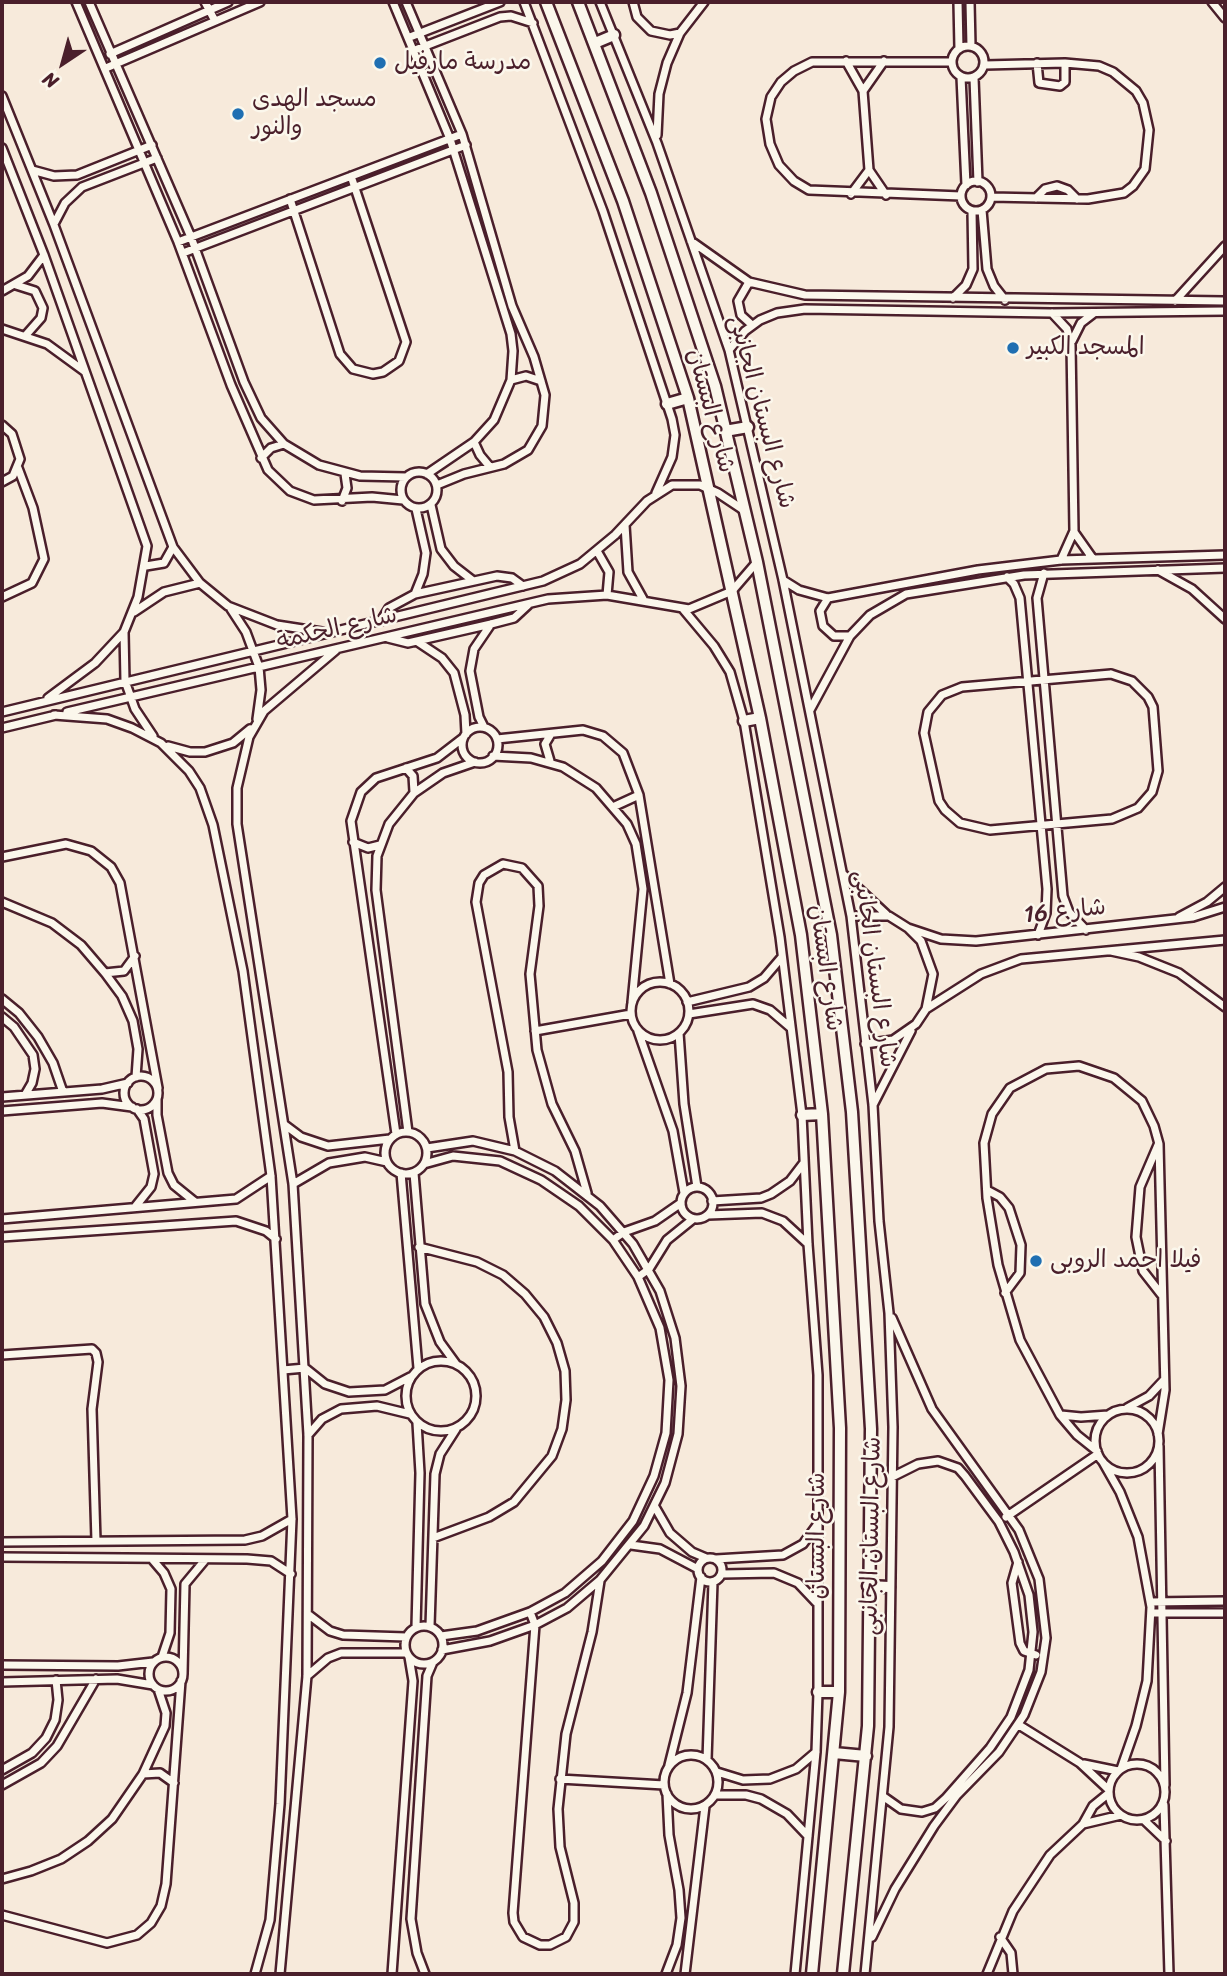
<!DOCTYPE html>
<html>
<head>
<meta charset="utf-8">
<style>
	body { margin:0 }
	#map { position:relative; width:1227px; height:1976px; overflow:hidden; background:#f7eadb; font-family:Sriracha,sans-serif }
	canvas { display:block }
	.frame { position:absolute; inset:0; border:4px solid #4a1f2b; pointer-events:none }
	.north { position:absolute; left:28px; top:28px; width:70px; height:70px; -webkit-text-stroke:5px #fbf7ec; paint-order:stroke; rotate:216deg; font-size:19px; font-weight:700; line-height:28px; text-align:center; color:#4a1f2b }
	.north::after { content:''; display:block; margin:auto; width:24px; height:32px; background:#4a1f2b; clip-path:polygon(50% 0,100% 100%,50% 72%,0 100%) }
</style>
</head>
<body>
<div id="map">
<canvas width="1227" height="1976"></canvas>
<div class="frame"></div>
<div class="north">N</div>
</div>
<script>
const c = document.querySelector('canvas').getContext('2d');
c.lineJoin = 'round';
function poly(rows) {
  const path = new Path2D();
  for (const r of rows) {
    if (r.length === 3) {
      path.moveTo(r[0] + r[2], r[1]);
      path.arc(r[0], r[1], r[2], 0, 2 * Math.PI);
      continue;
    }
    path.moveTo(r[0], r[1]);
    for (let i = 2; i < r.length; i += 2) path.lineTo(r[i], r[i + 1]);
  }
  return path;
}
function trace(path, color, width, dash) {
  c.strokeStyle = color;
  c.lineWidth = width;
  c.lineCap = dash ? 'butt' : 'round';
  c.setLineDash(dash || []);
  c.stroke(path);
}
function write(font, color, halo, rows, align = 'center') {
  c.font = font + ' Sriracha,"Playpen Sans Arabic",sans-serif';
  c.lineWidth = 5;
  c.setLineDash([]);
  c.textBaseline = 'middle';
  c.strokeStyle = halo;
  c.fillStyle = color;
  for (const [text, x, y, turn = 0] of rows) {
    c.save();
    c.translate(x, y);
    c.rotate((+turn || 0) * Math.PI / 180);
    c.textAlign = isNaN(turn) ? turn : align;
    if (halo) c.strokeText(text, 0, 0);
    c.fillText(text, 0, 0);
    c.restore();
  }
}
const minor = poly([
	[76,2,178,242,231,385,268,470,290,491,314,500,372,497,403,500],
	[89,2,191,237,244,382,261,418,284,444,319,465,360,476,406,477],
	[205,2,215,21],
	[393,2,450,139,511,334,513,351,511,380,494,420,474,442,427,474],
	[406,2,462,134,512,306,534,357,545,395,542,426,528,450,504,464,464,474,437,485],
	[524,2,603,211,672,419,675,435,672,457,656,493],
	[600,2,657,143,729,350,783,580,851,916,873,1105,879,1221,889,1313,893,1427,889,1727,865,1974],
	[633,2,637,17,651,31,670,35,680,33],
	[958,2,959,49],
	[970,2,971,46],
	[1212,2,1225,18],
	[410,37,500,2],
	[968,62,16],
	[415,50,500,17,511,16,533,23],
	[110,54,228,2],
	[846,61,863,91,869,170,886,195],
	[952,62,812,62,794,71,781,82,771,97,766,119,770,144,779,165,794,181,809,190,961,196],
	[1037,63,1039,83,1060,86,1065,82,1065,63],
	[985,65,1065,63,1099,66,1113,72,1136,91,1143,103,1149,130,1145,169,1133,186,1124,193,1088,199,991,197],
	[106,68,260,2],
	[961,77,966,185],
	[974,78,978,182],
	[863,91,884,61],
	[2,96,54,225,173,547,200,583,228,606,277,625,322,632],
	[657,135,659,94,667,63,680,33,704,2],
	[2,148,44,255,147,546,138,597,124,632,95,663,48,698],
	[32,170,54,176,77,175,152,145],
	[976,196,15],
	[851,194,869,170],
	[1036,198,1045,189,1057,186,1068,190,1077,199],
	[290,199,340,354,353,369,373,374,383,372,399,361,406,342,351,176],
	[982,210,987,269,994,286,1005,300],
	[54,224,65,203,82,187,157,158],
	[691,241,749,282,805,295,1225,301],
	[178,242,462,134],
	[183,253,466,145],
	[749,282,738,301,741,315,752,325],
	[16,285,35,291,43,308,41,318,26,335],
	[2,291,28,276,44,255],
	[953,298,966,285,973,269,972,211],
	[1175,301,1225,246],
	[1052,313,1067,329,1071,345,1074,531,1061,560],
	[2,329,47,344,84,371],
	[1072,341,1081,323,1094,313],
	[729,350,745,331,760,320,777,313,805,309,1051,313,1225,311],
	[511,380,526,376,541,381],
	[2,425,12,434,20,459,13,476,2,482],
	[474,442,480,455,490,467],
	[261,458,271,448,284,444],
	[419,490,18],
	[342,501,347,488,345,474],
	[431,505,441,549,454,566,472,580],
	[625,525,628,572,643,599],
	[1074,532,1093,559],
	[597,551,609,572,607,595],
	[146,566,164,563,173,547],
	[1158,570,1192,589,1225,619],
	[1044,573,1037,598,1063,896,1069,912,1086,930],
	[1007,577,1014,584,1020,598,1047,889,1046,913,1038,935],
	[783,580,799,590,828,598,978,570,1061,560,1225,555],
	[415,594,423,574,426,553,416,509],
	[2,597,32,583,44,559,33,508,18,468],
	[828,598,820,611,823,626,834,636,850,636],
	[231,609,246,632,259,667,261,690,257,719],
	[683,609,714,646,730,672,744,721,780,937,802,1115,808,1244,818,1375,818,1692,816,1752,795,1974],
	[134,612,164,592,200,583],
	[381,621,389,608,415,594,497,576,512,578,523,586],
	[124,632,125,681,135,709,153,736],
	[388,638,408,643,491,624,514,618,528,605],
	[418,642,442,658,454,673,465,715,466,734],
	[1111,674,1132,681,1148,697,1153,707,1158,771,1152,792,1138,808,1112,819,990,830,960,823,945,810,939,801,924,733,928,712,942,695,962,687,1111,674],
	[810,710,850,636,870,615,906,594,1024,575,1225,568],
	[2,712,543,581,580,564,615,535,647,501,672,485,700,485,718,493,745,511],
	[67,712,548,599,607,595,689,609,732,591,757,562],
	[54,715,107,719,132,728,161,743,189,771,200,788,213,825,243,971,271,1176,292,1519,280,1804,270,1920,255,1974],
	[484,727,479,717,470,671,474,649,491,624],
	[480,745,18],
	[2,728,56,715],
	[497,739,583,730,603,736,623,753,639,795,670,984],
	[168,746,190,752,205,752,233,743,250,729],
	[493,756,531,758,563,767,596,788,627,824,636,844,643,889,632,1002],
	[550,761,545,744,551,734],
	[406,768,413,776,414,792],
	[615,806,639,795],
	[353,842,368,848,380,845],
	[2,857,66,844,91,851,111,867,120,883,158,1088],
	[843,874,886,914],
	[2,902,52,923,81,945,105,973,122,996,133,1021,138,1049,136,1077],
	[851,916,889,916,908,928,921,941,933,974,926,1009,916,1024,893,1040,865,1044],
	[1179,917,1207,902,1225,887],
	[908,928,941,939,976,941,1193,917,1225,907],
	[1111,951,1139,957,1179,973,1225,1007],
	[105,973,124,971,135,956],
	[660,1011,29],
	[2,999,19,1013,38,1037,53,1063,63,1092],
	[687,1002,749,987,764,978,782,957],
	[926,1009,981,974,1021,959,1225,940],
	[689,1014,753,1004,770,1010,791,1028],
	[2,1017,14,1027,33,1055,35,1069,32,1083,25,1095],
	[535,1031,631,1014],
	[638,1031,673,1131,684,1193],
	[679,1033,684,1104,697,1187],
	[141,1093,17],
	[2,1097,102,1089,128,1083],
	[157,1099,157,1115,168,1173,174,1185,195,1202],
	[873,1105,911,1031],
	[2,1111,102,1103,132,1107],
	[285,1125,301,1137,328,1146,390,1139],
	[408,1132,376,890,377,856,389,824,414,793,443,773,475,762],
	[406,1153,21],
	[396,1134,351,821,361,792,376,778,437,758,463,738],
	[1158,1145,1140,1187,1136,1237,1143,1271,1161,1294],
	[427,1148,473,1141,515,1151,555,1171,600,1206,633,1244,660,1291,675,1338,681,1386,678,1434,665,1483,644,1526,600,1580,567,1608,535,1625,490,1641,442,1650],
	[515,1151,509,1117,508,1072,476,902,479,883,484,875,503,864,522,868,538,886,539,906,530,974,537,1050,552,1104,575,1151,587,1193],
	[424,1164,453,1156,500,1161,541,1180,579,1206,613,1240,638,1277,660,1328,669,1380,666,1433,654,1476,633,1521,602,1561,565,1593,530,1612,477,1631,441,1636],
	[401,1173,418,1368],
	[414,1173,425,1304,440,1342,456,1364],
	[293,1184,329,1163,365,1157,387,1162],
	[697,1203,16],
	[987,1190,1000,1197,1009,1208,1021,1245,1020,1273,1005,1293],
	[712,1201,761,1198,771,1194,790,1181,803,1164],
	[135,1207,151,1187,154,1174,144,1119,137,1109],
	[708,1215,762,1213,783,1221,808,1244],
	[2,1219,236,1199,271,1176],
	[2,1237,236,1221,266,1231,276,1239],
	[613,1240,624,1232,655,1221,681,1203],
	[419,1247,477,1262,503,1275,525,1294,544,1317,557,1343,565,1371,566,1400,562,1429,552,1456,514,1502,489,1517,433,1538],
	[638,1277,649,1269,667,1240,693,1219],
	[2,1355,92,1349,96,1353,98,1362,92,1409,96,1541],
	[441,1396,35],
	[283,1370,305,1368,325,1384,349,1392,385,1390,410,1377],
	[1127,1408,1149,1396,1164,1380],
	[1127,1441,32],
	[1061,1415,1081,1417,1108,1415],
	[308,1435,322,1419,341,1409,377,1406,410,1414],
	[1159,1446,1165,1785],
	[1097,1451,1077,1435,1060,1415,1020,1340,998,1265,987,1198,984,1143,992,1114,1010,1088,1046,1069,1079,1066,1114,1078,1142,1101,1154,1126,1159,1144,1165,1390,1158,1434],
	[1103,1462,1120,1492,1138,1537,1151,1607,1147,1681,1136,1726,1121,1769],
	[655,1507,670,1533,692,1552,706,1558],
	[1006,1517,1098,1454],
	[2,1542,245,1540,262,1536,292,1519],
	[631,1545,660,1549,698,1569],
	[2,1557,247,1559,271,1561,291,1574],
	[710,1570,12],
	[152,1559,164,1573,171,1589,170,1633,162,1657],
	[716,1559,783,1555,803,1544,817,1525],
	[1018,1562,1012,1583,1020,1643,1024,1651,1036,1655],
	[722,1574,774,1573,798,1583,816,1602],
	[1150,1602,1225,1601],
	[530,1612,535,1625,513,1913,514,1922,523,1937,540,1945,550,1945,566,1937,574,1922,574,1903,560,1847,558,1809,566,1734,592,1632,600,1581],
	[1151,1613,1225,1613],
	[309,1615,330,1631,343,1635,406,1637],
	[424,1645,19],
	[430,1626,435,1474,440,1454,456,1429],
	[416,1627,420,1473,417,1423],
	[166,1674,17],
	[2,1665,118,1666,153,1662],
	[183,1674,185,1584,205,1560],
	[307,1676,328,1658,341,1653,406,1653],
	[2,1682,117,1679,153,1685],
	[1019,1725,1080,1763,1109,1790],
	[691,1782,27],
	[707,1760,713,1582],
	[1137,1792,28],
	[1084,1764,1118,1771],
	[669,1765,687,1693,701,1577],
	[2,1770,32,1753,46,1738,55,1720,58,1700,56,1680],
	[717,1772,743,1780,770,1779,796,1769,816,1752],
	[143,1774,160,1773,174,1783],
	[560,1779,664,1785],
	[2,1785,41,1763,57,1746,96,1679],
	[715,1795,746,1795,761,1799,787,1814,808,1836],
	[884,1797,901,1809,922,1812,935,1808,946,1798,990,1748,1011,1717,1029,1670,1033,1632,1029,1595,1014,1552,999,1522,965,1476,958,1468,938,1461,918,1464,892,1477],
	[1164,1805,1169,1974],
	[1144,1820,1166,1841],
	[1083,1824,1093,1806,1109,1793],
	[2,1879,31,1871,61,1859,88,1841,112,1819,143,1774,165,1726,166,1713,158,1689],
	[2,1915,107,1943,137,1935,151,1923,161,1906,166,1884,181,1681],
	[872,1937,895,1889,934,1826,957,1795,999,1752,1024,1715,1041,1672,1046,1638,1039,1579,1019,1530,932,1409,892,1318],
	[1000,1937,1011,1953,1013,1974],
	[280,1974,307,1676,308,1435,293,1184,237,824,237,788,249,737,264,711,336,650],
	[392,1974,413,1681,409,1657],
	[425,1974,417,1953,411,1919,427,1676,433,1662],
	[666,1974,677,1945,681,1918,679,1890,669,1835,667,1794],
	[685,1974,705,1806],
	[987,1974,1013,1911,1050,1855,1083,1824,1121,1815]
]);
const tertiary = poly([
	[546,2,623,201,688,398,760,718,801,935,822,1114,840,1428,839,1692,812,1974],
	[578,2,651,193,715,386,757,562,831,935,852,1112,871,1429,868,1726,843,1974],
	[595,43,614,35],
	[667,404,688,398],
	[725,431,748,427],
	[744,721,760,718],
	[802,1115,822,1114],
	[868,1586,889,1587],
	[818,1692,839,1692],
	[834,1753,866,1756]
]);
const markers = [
	[380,63,7,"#1f6fb2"],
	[238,114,7,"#1f6fb2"],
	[1013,348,7,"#1f6fb2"],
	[1036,1261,7,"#1f6fb2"]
];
const poiNames = [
	["مدرسة مارفيل",394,63],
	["مسجد الهدى",252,100],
	["والنور",252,128],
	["المسجد الكبير",1027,348],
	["فيلا احمد الروبى",1050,1261]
];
const streetNames = [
	["شارع البستان",710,411,75],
	["شارع البستان الجانبى",761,412,75],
	["شارع الحكمة",337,629,-13],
	["شارع 16",1065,912,-6],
	["شارع البستان",825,968,82],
	["شارع البستان الجانبى",874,969,82],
	["شارع البستان",818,1536,-90],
	["شارع البستان الجانبى",872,1536,-89]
];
trace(minor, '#4a1f2b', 12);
trace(tertiary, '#4a1f2b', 15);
trace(minor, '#fbf7ec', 7);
trace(tertiary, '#fbf7ec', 10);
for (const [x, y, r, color] of markers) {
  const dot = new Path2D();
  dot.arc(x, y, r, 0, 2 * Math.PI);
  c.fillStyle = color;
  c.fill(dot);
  trace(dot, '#fbf7ec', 2.5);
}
write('24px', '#4a1f2b', '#fbf7ec', poiNames, 'left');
write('24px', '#4a1f2b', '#fbf7ec', streetNames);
</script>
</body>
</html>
